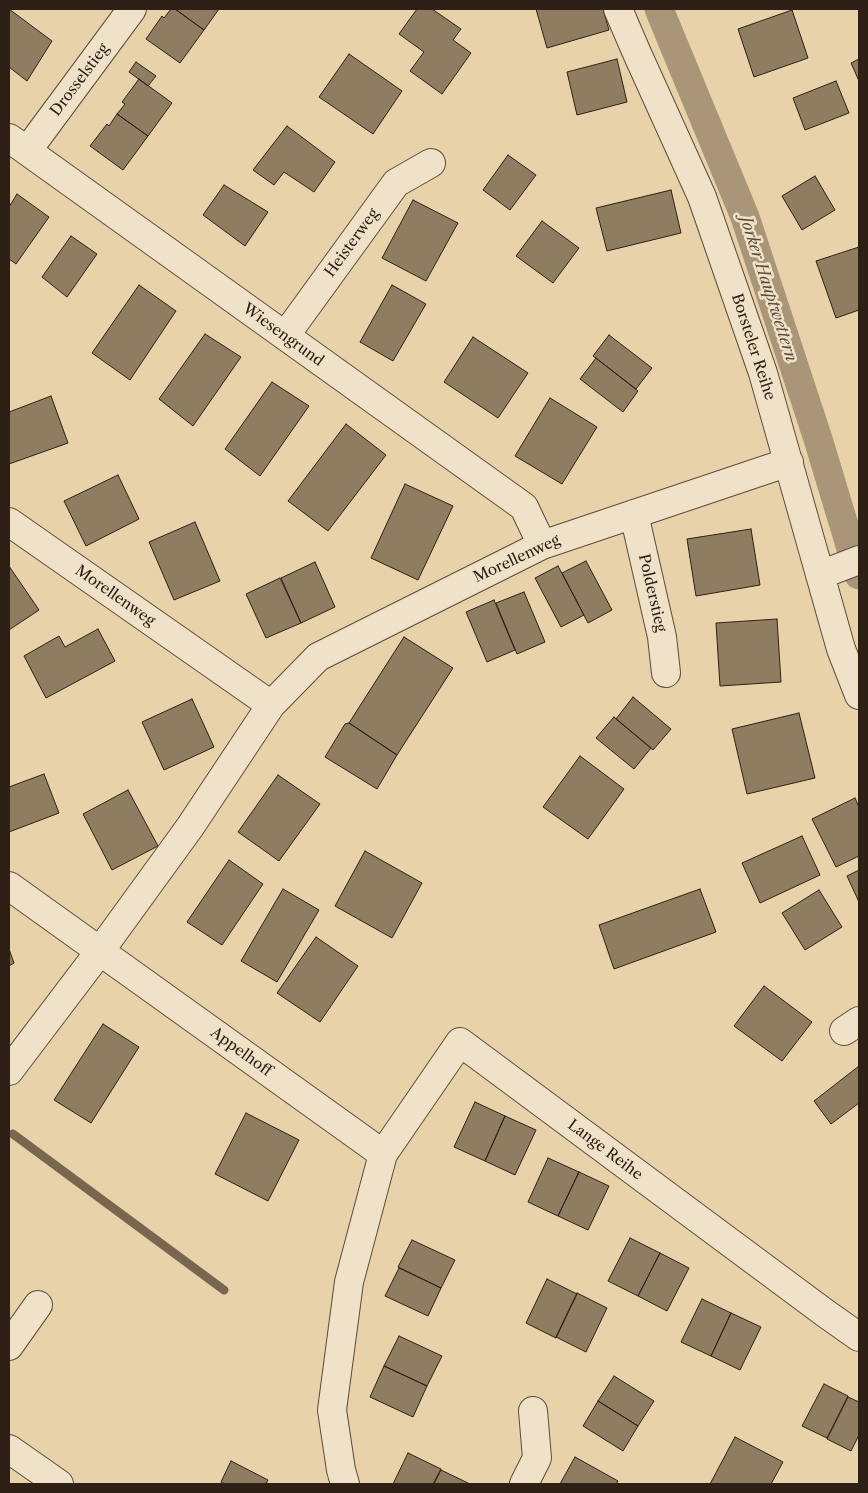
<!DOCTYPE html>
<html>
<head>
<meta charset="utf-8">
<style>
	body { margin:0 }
	#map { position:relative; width:868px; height:1493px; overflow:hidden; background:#e8d2aa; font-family:"Libre Caslon Text",serif }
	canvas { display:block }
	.frame { position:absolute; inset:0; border:10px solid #2e2014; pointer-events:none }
</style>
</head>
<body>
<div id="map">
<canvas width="868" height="1493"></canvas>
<div class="frame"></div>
</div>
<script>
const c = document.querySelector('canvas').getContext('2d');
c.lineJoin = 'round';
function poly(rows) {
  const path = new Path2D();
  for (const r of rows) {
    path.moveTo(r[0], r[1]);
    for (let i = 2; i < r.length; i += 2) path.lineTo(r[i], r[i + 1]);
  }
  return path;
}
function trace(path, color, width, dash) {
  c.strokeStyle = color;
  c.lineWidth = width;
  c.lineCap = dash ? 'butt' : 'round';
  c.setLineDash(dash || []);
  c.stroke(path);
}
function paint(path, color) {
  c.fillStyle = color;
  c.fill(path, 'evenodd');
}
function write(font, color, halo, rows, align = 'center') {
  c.font = font + ' "Libre Caslon Text",serif';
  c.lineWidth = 5;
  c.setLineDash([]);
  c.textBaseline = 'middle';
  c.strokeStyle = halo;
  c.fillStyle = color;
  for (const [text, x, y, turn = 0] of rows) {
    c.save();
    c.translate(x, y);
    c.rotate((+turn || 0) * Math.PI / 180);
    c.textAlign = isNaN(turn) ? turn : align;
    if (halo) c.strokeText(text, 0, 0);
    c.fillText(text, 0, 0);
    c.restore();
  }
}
const stream = poly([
	[13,1134,224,1290]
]);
const canal = poly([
	[659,9,745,217,818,439,859,575]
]);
const building = poly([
	[9,9,52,41,27,81,9,67,9,9],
	[171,9,175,9,204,30,180,63,146,39,162,16,164,18,171,9],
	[175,9,219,9,204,30,175,9],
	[417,9,432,9,461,29,453,40,471,53,442,94,410,71,424,52,399,34,417,9],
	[536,9,603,9,609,30,547,48,536,9],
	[792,10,808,58,754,77,738,29,792,10],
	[349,54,402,91,373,134,319,97,349,54],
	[617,59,627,102,577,115,567,72,617,59],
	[859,59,859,81,851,63,859,59],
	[136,62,156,76,148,86,129,72,136,62],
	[139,79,172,103,148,136,117,114,125,104,122,102,139,79],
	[836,81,849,113,805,130,793,98,836,81],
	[117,114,148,136,123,170,90,146,107,124,109,126,117,114],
	[287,126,335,162,314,192,284,172,274,185,253,170,287,126],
	[508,155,536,175,510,210,483,190,508,155],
	[815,176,835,210,802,230,782,196,815,176],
	[224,185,268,212,245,246,203,215,224,185],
	[671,190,681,233,607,251,596,208,671,190],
	[17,194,49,217,16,264,9,259,9,207,17,194],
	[413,200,458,223,426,281,382,258,413,200],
	[542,221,579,248,553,283,516,256,542,221],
	[71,236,97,254,67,297,42,277,71,236],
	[859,247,859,310,836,318,816,261,859,247],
	[139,285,176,311,130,380,92,353,139,285],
	[392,285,426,304,393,361,360,342,392,285],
	[205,334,241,357,193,426,159,399,205,334],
	[609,335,652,368,636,389,593,356,609,335],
	[473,337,528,373,498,418,444,382,473,337],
	[596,358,638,391,623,412,580,379,596,358],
	[272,382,309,406,260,476,225,449,272,382],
	[51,396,68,443,9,464,9,412,51,396],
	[550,398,597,427,562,484,515,456,550,398],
	[346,424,386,455,328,531,288,501,346,424],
	[118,475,139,519,86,546,64,501,118,475],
	[405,484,453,506,418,580,371,558,405,484],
	[195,522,220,581,174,600,149,542,195,522],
	[751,529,760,585,696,596,687,539,751,529],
	[586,561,612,610,588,623,562,573,586,561],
	[315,562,335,607,301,623,281,578,315,562],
	[9,566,39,610,9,630,9,566],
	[558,566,584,615,561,627,535,578,558,566],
	[280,578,301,623,266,638,246,594,280,578],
	[524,592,545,642,517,654,496,603,524,592],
	[494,600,515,650,487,662,466,612,494,600],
	[777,619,781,682,720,686,716,623,777,619],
	[98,629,115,661,46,698,24,656,59,636,65,647,98,629],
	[404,637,453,668,397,755,349,723,404,637],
	[633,697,671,729,653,750,616,719,633,697],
	[192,699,214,747,164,770,142,722,192,699],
	[799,713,815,778,747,794,732,729,799,713],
	[614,717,651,748,634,769,596,738,614,717],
	[349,723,397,755,377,789,325,757,345,724,349,723],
	[580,756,624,789,588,839,543,807,580,756],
	[44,774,59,813,9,832,9,787,44,774],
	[278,775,320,804,279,861,238,832,278,775],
	[128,790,158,846,112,870,83,814,128,790],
	[855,798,859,807,859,856,836,867,812,819,855,798],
	[802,836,820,875,760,903,742,863,802,836],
	[365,851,422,883,392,938,335,906,365,851],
	[229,860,263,884,222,945,187,922,229,860],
	[859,870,859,902,847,876,859,870],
	[283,889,319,910,277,982,241,961,283,889],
	[700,889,716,932,614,969,599,925,700,889],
	[819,890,842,927,805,950,782,913,819,890],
	[316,937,358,966,320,1022,277,993,316,937],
	[9,949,14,963,9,966,9,949],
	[764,986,812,1022,782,1061,734,1026,764,986],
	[103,1024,139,1047,91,1123,54,1100,103,1024],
	[859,1066,859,1103,831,1124,814,1101,859,1066],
	[475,1102,505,1116,485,1161,454,1147,475,1102],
	[246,1113,299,1140,268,1201,215,1174,246,1113],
	[505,1116,536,1130,515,1175,485,1161,505,1116],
	[548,1158,579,1172,558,1216,528,1202,548,1158],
	[579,1172,609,1186,588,1230,558,1216,579,1172],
	[630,1238,660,1253,638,1296,608,1281,630,1238],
	[412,1240,455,1260,441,1288,398,1267,412,1240],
	[660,1253,689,1268,667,1311,638,1296,660,1253],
	[399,1268,441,1288,428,1316,385,1296,399,1268],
	[547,1279,577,1294,556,1338,526,1323,547,1279],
	[577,1293,607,1308,586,1352,556,1337,577,1293],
	[702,1299,731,1313,711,1356,681,1342,702,1299],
	[731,1313,761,1327,740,1370,711,1356,731,1313],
	[399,1336,442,1356,427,1386,384,1366,399,1336],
	[384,1366,427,1386,413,1417,370,1397,384,1366],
	[614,1376,654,1401,638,1426,598,1401,614,1376],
	[824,1384,848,1396,827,1438,802,1426,824,1384],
	[848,1397,859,1402,859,1435,851,1451,827,1439,848,1397],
	[598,1401,638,1426,623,1451,583,1426,598,1401],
	[735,1437,783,1462,771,1484,710,1484,735,1437],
	[408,1453,441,1469,433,1484,393,1484,408,1453],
	[575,1457,618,1481,616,1484,560,1484,575,1457],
	[231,1461,268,1480,266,1484,225,1484,221,1482,231,1461],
	[441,1470,470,1484,434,1484,441,1470]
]);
const minor = poly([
	[618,9,636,51,702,197,763,373,841,649,859,695],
	[9,138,524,507,542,545],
	[27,151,132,9],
	[285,336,396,183,431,163],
	[634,514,662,637,666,673],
	[9,522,271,705],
	[820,575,859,560],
	[9,886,383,1154],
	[844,1031,859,1021],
	[9,1071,100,951,190,827,271,705,318,657,542,545,789,462],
	[9,1346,38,1305],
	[9,1449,59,1484],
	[345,1484,341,1470,332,1410,349,1282,383,1154,460,1042,825,1313,859,1337],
	[524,1484,537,1458,533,1411]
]);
const streetNames = [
	["Drosselstieg",80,80,-53],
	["Heisterweg",352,243,-54],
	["Wiesengrund",283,335,36],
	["Borsteler Reihe",753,347,72],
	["Morellenweg",517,559,-25],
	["Polderstieg",652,593,77],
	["Morellenweg",115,596,35],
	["Appelhoff",241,1052,36],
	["Lange Reihe",605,1150,37]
];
const waterNames = [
	["Jorker Hauptwettern",768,289,72]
];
trace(stream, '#78664f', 9);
trace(canal, '#a99577', 29);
paint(building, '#8f7d62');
trace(building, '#2e2014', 1);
trace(minor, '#5c4c3a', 30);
trace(minor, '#f0e2c8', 28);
write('15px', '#2e2014', '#f0e2c8', streetNames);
write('italic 16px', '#594937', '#f0e2c8', waterNames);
</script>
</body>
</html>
